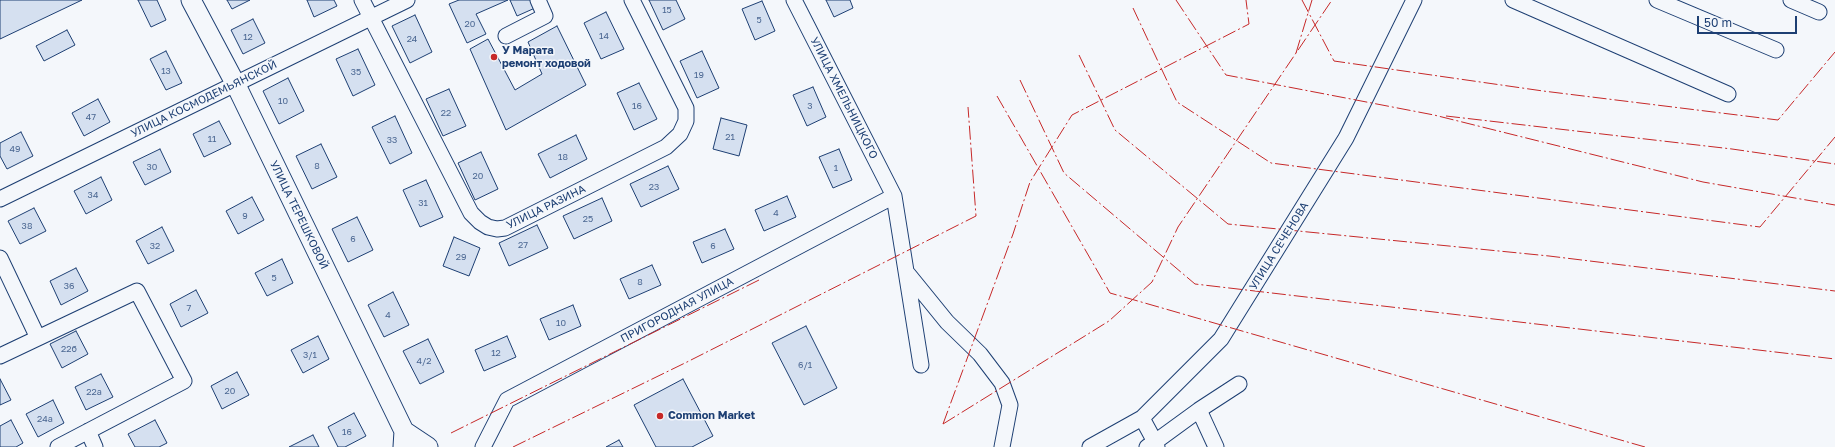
<!DOCTYPE html>
<html>
<head>
<meta charset="utf-8">
<style>
	body { margin:0 }
	#map { position:relative; width:1835px; height:447px; overflow:hidden; background:#f4f7fb; font-family:"Golos Text",sans-serif }
	canvas { display:block }
	.scale { position:absolute; left:1697px; top:16px; width:100px; height:18px; box-sizing:border-box; border:2px solid #1d3f73; border-top:0; padding-left:5px; font-size:12px; line-height:14px; white-space:nowrap; color:#1d3f73; -webkit-text-stroke:3px #f4f7fb; paint-order:stroke }
</style>
</head>
<body>
<div id="map">
<canvas width="1835" height="447"></canvas>
<div class="scale">50 m</div>
</div>
<script>
const c = document.querySelector('canvas').getContext('2d');
c.lineJoin = 'round';
function paint(path, color) {
  c.fillStyle = color;
  c.fill(path, 'evenodd');
}
function poly(rows) {
  const path = new Path2D();
  for (const r of rows) {
    path.moveTo(r[0], r[1]);
    for (let i = 2; i < r.length; i += 2) path.lineTo(r[i], r[i + 1]);
  }
  return path;
}
function trace(path, color, width, dash) {
  c.strokeStyle = color;
  c.lineWidth = width;
  c.lineCap = dash ? 'butt' : 'round';
  c.setLineDash(dash || []);
  c.stroke(path);
}
function write(font, color, halo, rows, align = 'center') {
  c.font = font + ' "Golos Text",sans-serif';
  c.lineWidth = 3;
  c.setLineDash([]);
  c.textBaseline = 'middle';
  c.strokeStyle = halo;
  c.fillStyle = color;
  for (const [text, x, y, turn = 0] of rows) {
    c.save();
    c.translate(x, y);
    c.rotate((+turn || 0) * Math.PI / 180);
    c.textAlign = isNaN(turn) ? turn : align;
    if (halo) c.strokeText(text, 0, 0);
    c.fillText(text, 0, 0);
    c.restore();
  }
}
const building = poly([
	[0,0,82,0,0,39,0,0],
	[138,0,157,0,166,20,151,27,138,0],
	[227,0,250,0,232,9,227,0],
	[307,0,334,0,337,6,314,17,307,0],
	[459,0,508,0,476,14,486,34,467,43,449,4,459,0],
	[510,0,531,0,535,8,517,16,510,0],
	[649,0,676,0,685,19,663,30,649,0],
	[826,0,850,0,853,8,834,17,826,0],
	[762,1,775,31,755,40,742,9,762,1],
	[606,12,624,49,601,59,584,23,606,12],
	[415,15,432,52,410,63,392,26,415,15],
	[253,19,265,43,243,54,231,30,253,19],
	[557,26,586,85,506,130,470,49,488,39,515,90,542,74,528,42,557,26],
	[67,30,75,45,44,61,36,46,67,30],
	[358,49,375,85,353,96,336,59,358,49],
	[166,51,182,83,166,90,150,59,166,51],
	[702,51,719,88,697,98,680,61,702,51],
	[288,78,304,111,279,124,263,91,288,78],
	[639,83,657,119,634,130,617,93,639,83],
	[813,87,826,117,807,126,793,95,813,87],
	[449,89,466,126,443,136,426,99,449,89],
	[98,99,110,122,84,136,72,113,98,99],
	[395,116,412,153,390,164,372,127,395,116],
	[721,118,747,125,739,156,713,149,721,118],
	[219,121,231,144,204,157,193,134,219,121],
	[21,132,33,156,7,169,0,156,0,143,21,132],
	[576,135,587,159,550,178,538,154,576,135],
	[321,144,337,177,312,189,296,156,321,144],
	[160,149,171,172,145,185,133,162,160,149],
	[839,149,852,180,833,188,819,157,839,149],
	[481,152,498,189,475,200,458,163,481,152],
	[668,166,679,189,641,207,630,184,668,166],
	[101,177,112,200,86,214,74,191,101,177],
	[426,180,443,217,420,227,403,190,426,180],
	[787,196,796,217,764,231,755,210,787,196],
	[252,197,264,220,238,234,226,211,252,197],
	[602,198,612,221,574,239,563,216,602,198],
	[34,208,46,231,20,244,8,221,34,208],
	[357,217,373,250,348,262,332,229,357,217],
	[537,225,548,248,509,266,499,243,537,225],
	[162,227,174,251,148,264,136,241,162,227],
	[725,229,734,249,702,263,693,242,725,229],
	[454,237,480,248,469,276,443,266,454,237],
	[282,259,293,283,267,296,255,273,282,259],
	[652,265,661,285,629,299,620,279,652,265],
	[76,268,88,291,61,305,50,281,76,268],
	[196,290,208,313,181,327,170,304,196,290],
	[393,292,409,325,384,337,368,305,393,292],
	[573,305,581,326,549,340,540,319,573,305],
	[806,326,837,388,804,405,772,343,806,326],
	[76,331,88,354,62,368,50,344,76,331],
	[318,336,329,359,303,373,291,350,318,336],
	[507,336,516,357,484,371,475,350,507,336],
	[428,339,444,372,420,384,403,351,428,339],
	[237,372,249,395,222,409,211,386,237,372],
	[101,374,113,397,86,410,75,387,101,374],
	[0,379,11,400,0,405,0,379],
	[683,379,713,436,692,447,656,447,634,405,683,379],
	[53,400,64,423,38,437,26,414,53,400],
	[354,413,366,436,345,447,338,447,328,427,354,413],
	[11,420,23,443,16,447,0,447,0,426,11,420],
	[155,420,167,443,159,447,135,447,128,434,155,420],
	[313,435,319,447,289,447,313,435],
	[619,440,623,447,606,447,619,440]
]);
const minor = poly([
	[362,0,471,213,480,222,488,227,497,229,505,228,666,147,680,134,686,121,686,108,632,0],
	[794,0,894,196,921,365],
	[1513,0,1728,94],
	[1657,0,1776,50],
	[1791,0,1819,12],
	[506,36,545,16,538,0],
	[0,199,407,0],
	[0,258,38,338],
	[908,274,947,322,980,354,1002,383,1010,405,1002,447],
	[0,356,137,291,184,381,58,447],
	[1142,418,1155,442,1147,447],
	[88,431,95,447],
	[483,447,507,400,894,196],
	[1090,447,1142,418,1221,339,1346,138,1414,0],
	[1157,447,1155,442,1199,410],
	[1216,447,1199,410,1239,384]
]);
const major = poly([
	[191,0,235,83,404,431,403,447],
	[404,431,428,447]
]);
const power = poly([
	[1176,0,1226,75,1434,115,1703,182,1835,205],
	[1302,0,1334,61,1543,91,1778,120,1835,52],
	[1133,8,1177,102,1271,163,1760,227,1835,137],
	[1296,53,1312,0],
	[1079,55,1115,130,1228,224,1549,256,1835,291],
	[1020,80,1064,173,1195,284,1835,359],
	[997,96,1110,293,1645,447],
	[1446,116,1732,149,1835,164],
	[943,424,1109,321,1152,282,1178,227,1332,0],
	[943,424,1013,234,1030,182,1072,115,1249,24,1246,0],
	[451,433,759,280],
	[513,447,687,362,976,216,968,107]
]);
const markers = [
	[494,57,4,"#c62828"],
	[660,416,4,"#c62828"]
];
const numberNames = [
	["15",667,10],
	["5",759,20],
	["20",470,24],
	["14",604,36],
	["12",248,37],
	["24",412,39],
	["13",166,71],
	["35",356,72],
	["19",699,75],
	["10",283,101],
	["16",637,106],
	["3",810,106],
	["22",446,113],
	["47",91,117],
	["21",730,137],
	["11",212,139],
	["33",392,140],
	["49",15,149],
	["18",563,157],
	["8",317,166],
	["30",152,167],
	["1",836,168],
	["20",478,176],
	["23",654,187],
	["34",93,195],
	["31",423,203],
	["4",776,213],
	["9",245,216],
	["25",588,219],
	["38",27,226],
	["6",353,239],
	["27",523,245],
	["32",155,246],
	["6",713,246],
	["29",461,257],
	["5",274,278],
	["8",640,282],
	["36",69,286],
	["7",189,308],
	["4",388,315],
	["10",561,323],
	["22б",69,349],
	["12",496,353],
	["3/1",310,355],
	["4/2",424,361],
	["6/1",805,365],
	["20",230,391],
	["22а",94,392],
	["24а",45,419],
	["16",347,432]
];
const poiNames = [
	["У Марата",502,51],
	["ремонт ходовой",502,64],
	["Common Market",668,416]
];
const streetNames = [
	["УЛИЦА ХМЕЛЬНИЦКОГО",844,98,63],
	["УЛИЦА КОСМОДЕМЬЯНСКОЙ",204,99,-26],
	["УЛИЦА РАЗИНА",546,207,-26],
	["УЛИЦА ТЕРЕШКОВОЙ",299,215,64],
	["УЛИЦА СЕЧЕНОВА",1279,246,-58],
	["ПРИГОРОДНАЯ УЛИЦА",677,310,-28]
];
paint(building, '#d5e0f0');
trace(building, '#1d3f73', 1);
trace(minor, '#1d3f73', 17);
trace(major, '#1d3f73', 21);
trace(minor, '#f4f7fb', 15);
trace(major, '#f4f7fb', 19);
trace(power, '#c62828', 1, [14, 3, 2, 3]);
for (const [x, y, r, color] of markers) {
  const dot = new Path2D();
  dot.arc(x, y, r, 0, 2 * Math.PI);
  c.fillStyle = color;
  c.fill(dot);
  trace(dot, '#f4f7fb', 1.5);
}
write('9px', '#4b6792', null, numberNames);
write('bold 11px', '#1d3f73', '#f4f7fb', poiNames, 'left');
write('11px', '#1d3f73', '#f4f7fb', streetNames);
</script>
</body>
</html>
